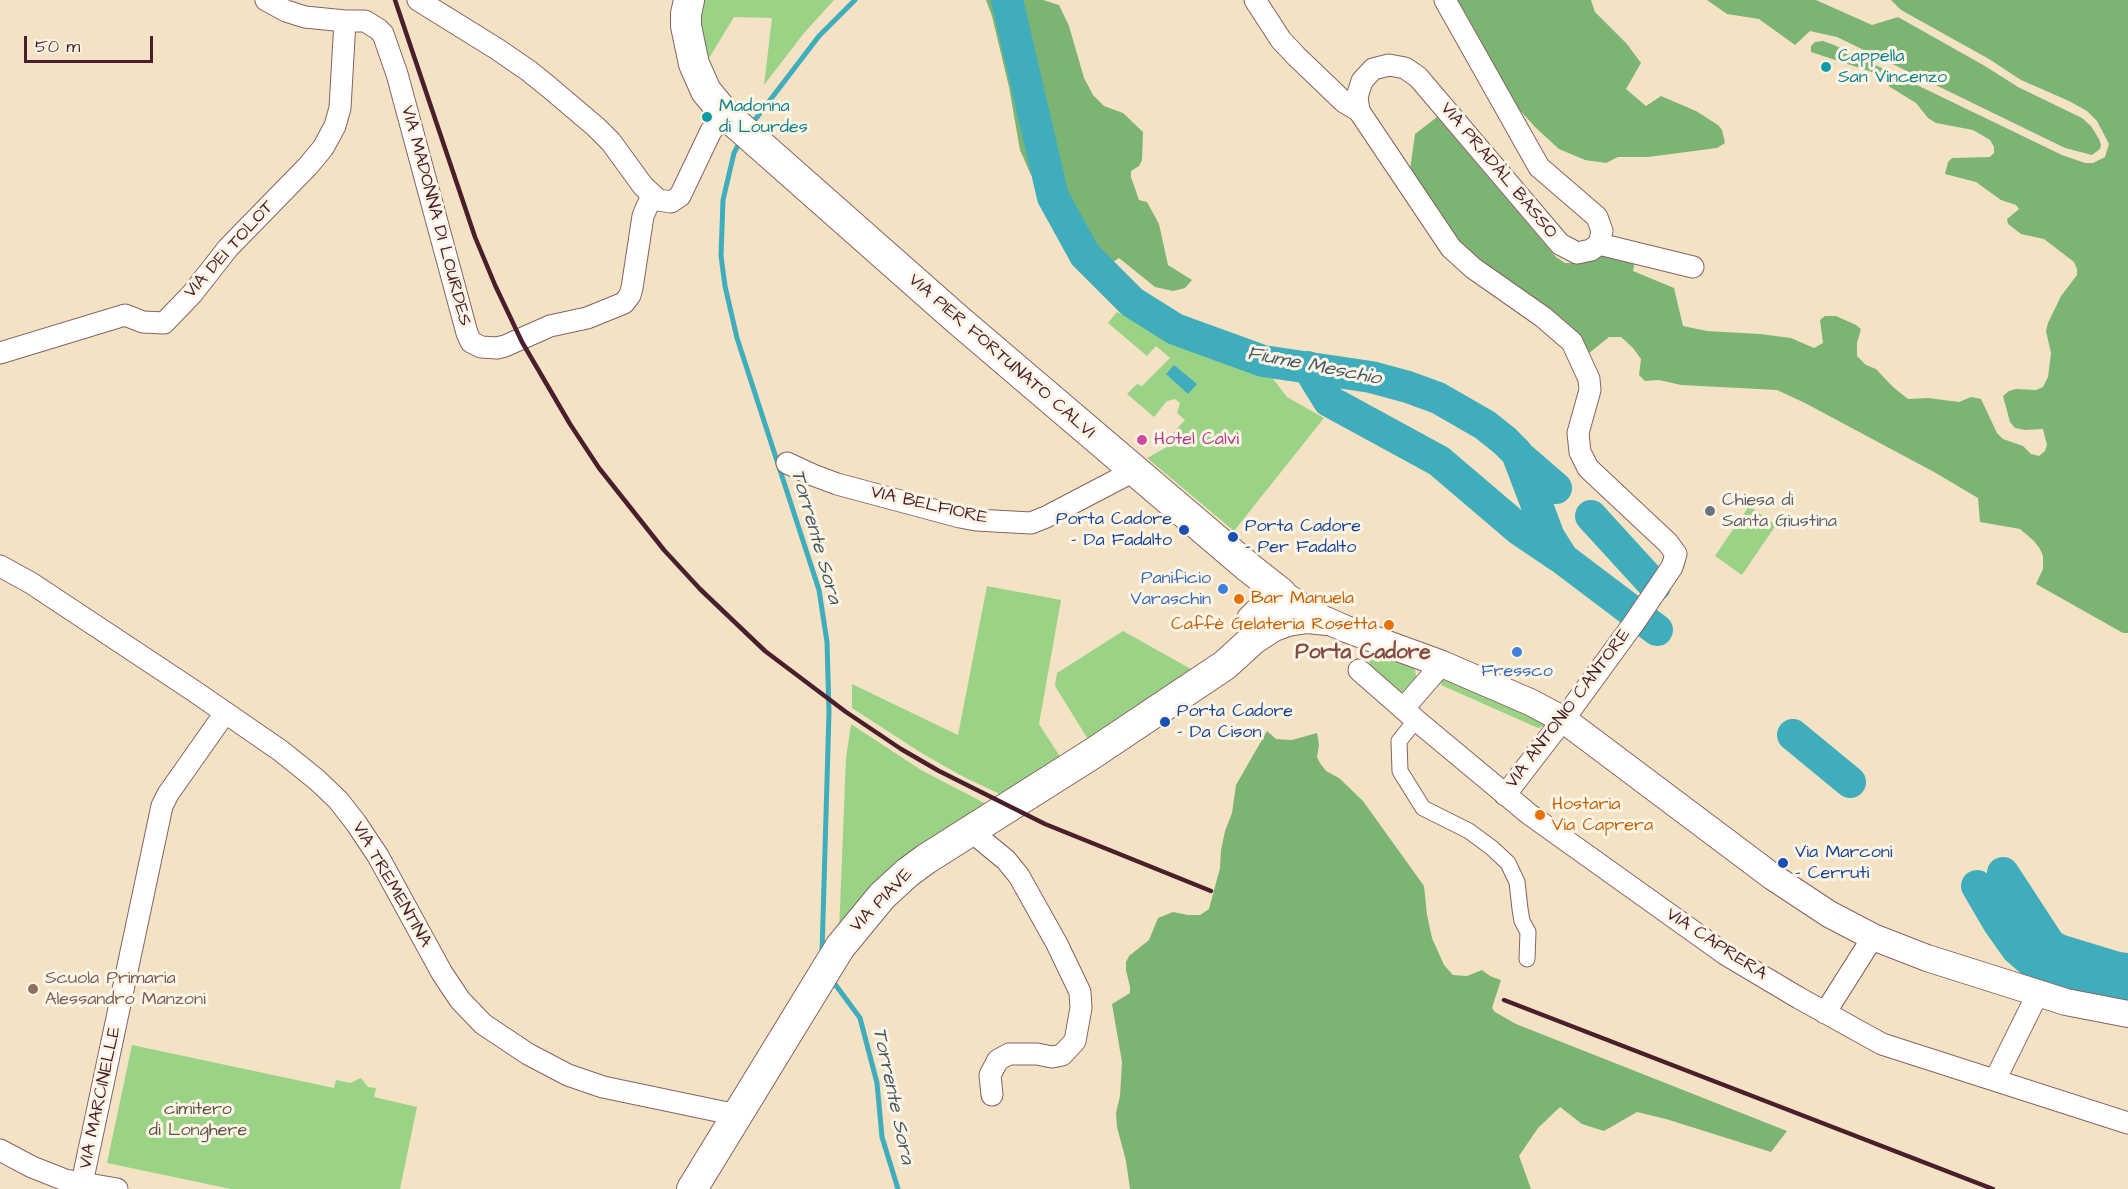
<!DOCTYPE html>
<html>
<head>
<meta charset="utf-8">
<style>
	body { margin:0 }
	#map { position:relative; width:2128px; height:1189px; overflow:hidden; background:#f4e2c5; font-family:"Architects Daughter",sans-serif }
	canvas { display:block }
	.scale { position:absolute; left:24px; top:36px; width:129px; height:27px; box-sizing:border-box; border:3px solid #4a1f2b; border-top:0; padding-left:8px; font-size:18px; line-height:21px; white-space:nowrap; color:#4a1f2b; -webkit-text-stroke:4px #fcf5e5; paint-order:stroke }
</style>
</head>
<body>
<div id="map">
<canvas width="2128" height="1189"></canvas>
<div class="scale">50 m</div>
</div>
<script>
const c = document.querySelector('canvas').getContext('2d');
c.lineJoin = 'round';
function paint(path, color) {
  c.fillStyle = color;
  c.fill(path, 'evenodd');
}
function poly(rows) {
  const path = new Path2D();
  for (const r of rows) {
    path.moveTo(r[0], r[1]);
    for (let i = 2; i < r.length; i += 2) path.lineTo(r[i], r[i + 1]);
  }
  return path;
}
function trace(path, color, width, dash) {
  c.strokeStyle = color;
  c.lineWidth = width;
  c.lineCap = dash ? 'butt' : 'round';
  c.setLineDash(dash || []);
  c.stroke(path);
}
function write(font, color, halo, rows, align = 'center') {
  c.font = font + ' "Architects Daughter",sans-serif';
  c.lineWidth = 6;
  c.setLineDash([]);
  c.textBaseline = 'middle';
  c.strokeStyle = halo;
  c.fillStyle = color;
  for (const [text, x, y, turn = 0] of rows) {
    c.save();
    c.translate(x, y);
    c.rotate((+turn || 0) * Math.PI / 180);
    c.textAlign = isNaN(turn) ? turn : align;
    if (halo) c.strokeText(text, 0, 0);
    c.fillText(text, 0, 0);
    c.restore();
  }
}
const green = poly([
	[704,0,834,0,804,33,764,85,772,18,734,17,706,63,698,14],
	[1117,312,1198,352,1247,368,1267,371,1287,397,1324,418,1234,531,1147,458,1167,447,1164,443,1185,420,1177,413,1180,403,1175,399,1167,401,1154,417,1127,394,1137,384,1142,386,1170,358,1156,346,1147,356,1108,323],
	[1749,506,1776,525,1742,575,1715,556],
	[987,586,1061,600,1039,724,1061,758,1010,799,962,776,923,754,852,708,852,684,958,735],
	[1123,631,1191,669,1089,741,1055,686,1057,673],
	[1377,653,1415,668,1416,677,1401,693,1370,665,1369,659,1371,655],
	[1444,678,1507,701,1545,724,1544,726,1538,728,1441,685,1441,682],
	[851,724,921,770,996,809,839,932,846,758],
	[132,1045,334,1088,336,1080,350,1083,361,1078,368,1087,376,1088,374,1097,417,1107,400,1189,231,1189,107,1163]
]);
const forest = poly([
	[986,0,1043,0,1059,5,1069,26,1084,78,1093,95,1104,106,1123,113,1143,132,1142,160,1139,166,1131,171,1131,177,1139,200,1147,202,1159,224,1168,265,1192,280,1185,288,1173,291,1155,287,1119,258,1103,269,1056,215,1030,173,1020,150,1009,87,992,16],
	[1457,0,1591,0,1595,12,1627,44,1641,63,1626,89,1646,106,1661,96,1696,111,1718,125,1722,130,1725,143,1717,148,1648,157,1618,157,1606,163,1585,160,1559,149,1536,128,1516,106],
	[1707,0,1816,0,1872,25,1898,17,1985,66,2018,87,2082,118,2091,126,2099,139,2101,145,2100,149,2092,155,2065,148,1837,37,1810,31,1795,45,1759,19,1727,14],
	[1891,0,2128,0,2128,633,2123,633,2036,584,2043,569,2043,556,2040,549,2034,541,2020,529,1980,522,1978,498,1934,472,1805,403,1777,390,1681,385,1659,380,1645,381,1639,375,1641,359,1633,348,1621,337,1609,337,1588,354,1471,261,1410,170,1415,134,1437,117,1556,257,1565,263,1575,263,1592,254,1635,261,1633,271,1674,288,1683,326,1707,331,1760,334,1791,338,1814,348,1823,343,1820,320,1825,316,1836,316,1856,325,1861,329,1857,343,1857,356,1866,365,1876,369,1893,387,1908,399,1928,398,1959,402,1971,397,1981,399,1997,433,2003,439,2023,446,2031,454,2039,456,2045,451,2047,445,2043,429,2025,430,2015,428,2010,422,2003,396,2009,391,2016,389,2036,390,2043,387,2048,377,2051,353,2046,331,2048,323,2061,296,2077,275,2077,269,2074,262,2044,239,2021,234,2008,224,2007,219,2019,209,2016,205,2001,200,1976,182,1945,174,1948,162,1952,158,1990,157,1994,153,1994,147,1990,140,1973,130,1936,123,1928,118,1916,103,1890,87,1878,74,1811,52,1811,46,1815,42,1823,41,1834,45,2062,155,2085,163,2093,163,2105,157,2109,144,2097,121,2087,111,2069,101,2021,80,1989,59,1901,10],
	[1267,731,1276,739,1292,740,1317,733,1319,745,1317,757,1320,763,1326,771,1339,778,1363,801,1424,886,1427,915,1432,938,1444,965,1453,975,1467,976,1482,970,1490,976,1501,980,1492,1008,1495,1012,1516,1024,1787,1131,1771,1152,1666,1119,1637,1112,1604,1131,1582,1124,1560,1107,1538,1128,1519,1156,1531,1189,1130,1189,1126,1161,1117,1127,1116,1113,1120,1096,1122,1062,1112,1004,1130,993,1130,987,1126,970,1126,962,1129,956,1149,940,1158,918,1173,912,1188,915,1200,915,1209,909,1220,868,1221,850,1225,831,1232,813,1236,785]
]);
const water = poly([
	[1174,365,1197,384,1188,394,1166,374]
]);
const stream = poly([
	[751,125,819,36,855,0],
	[741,140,734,153,723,200,721,256,725,286,737,338,819,590,827,642,829,712,822,953],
	[832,980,860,1018,877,1083,882,1137,898,1189]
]);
const river = poly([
	[1007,0,1053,197,1085,255,1132,302,1175,329,1263,361,1371,377,1408,387,1438,398,1485,425,1505,441,1517,453,1549,537,1563,559,1657,630],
	[1308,367,1329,401,1439,461,1520,530,1560,557],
	[1519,456,1556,488],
	[1591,516,1655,586],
	[1793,735,1850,782],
	[2003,873,2050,945,2059,950,2118,968,2128,969],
	[1977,886,1998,922,2017,949,2032,962,2056,977,2089,988,2128,995]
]);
const pedestrian = poly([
	[1416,720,1399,741,1400,771,1423,808,1469,831,1492,848,1508,863,1517,882,1520,909,1522,921,1528,932,1527,959]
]);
const minor = poly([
	[266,0,286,11,305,17,345,21,365,21,378,29,383,34,397,74,467,333,471,342,481,347,497,348,505,346,550,326,587,318,624,303,630,295,632,288,643,216,652,195],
	[418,0,497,49,529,71,550,88,596,127,611,142,643,186,658,200,671,202,680,196,711,131,725,114],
	[1255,0,1281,40,1296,56,1344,102,1359,111,1451,248,1473,268,1543,317,1572,342,1589,379,1590,390,1578,433,1580,452,1588,468,1668,543,1676,554,1672,567,1634,623,1572,708,1505,795],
	[1359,111,1357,97,1362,81,1373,69,1389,65,1405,68,1418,77,1560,244,1577,253,1591,250,1599,244,1602,231,1597,217,1539,167,1445,0],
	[1599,244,1693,267],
	[0,353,125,315,143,322,164,323,192,294,228,248,308,166,323,148,335,126,340,108,345,21],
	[787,463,813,475,837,484,960,517,976,520,1031,523,1046,517,1134,471],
	[0,566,31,583,194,691,281,751,317,780,338,800,356,823,378,856,442,973,460,1000,483,1024,528,1054,568,1075,603,1087,737,1115],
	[1359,670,1416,720,1529,814,1725,954,1799,998,1882,1044,2128,1123],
	[1403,709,1442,664],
	[972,832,1006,860,1019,876,1057,944,1080,992,1081,1008,1075,1041,1062,1055,1052,1057,1037,1054,1009,1054,998,1060,990,1075,992,1095],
	[1825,1013,1873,937],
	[1995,1080,2038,993],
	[0,1150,32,1167,65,1180,117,1189],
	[82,1183,162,806,168,794,225,713]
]);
const tertiary = poly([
	[1250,619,1266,603,1281,593,1321,618,1346,629,1442,664,1530,702,1564,720,1773,877,1829,914,1873,937,1927,958,2066,1002,2128,1014],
	[1254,641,1274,628,1288,623,1307,620,1327,622]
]);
const secondary = poly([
	[689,0,686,14,686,26,694,64,706,91,725,114,957,319,1248,567,1281,593,1275,612,1266,625,1248,644,1225,665,1092,754,926,859,907,873,882,896,840,947,692,1189]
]);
const rail = poly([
	[395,0,475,237,495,285,522,342,570,424,599,468,664,550,700,589,765,651,846,712,901,749,939,771,1045,824,1211,891],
	[1504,1000,1993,1189]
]);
const markers = [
	[1826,67,6,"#0f9aa8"],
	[707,117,6,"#0f9aa8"],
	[1142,440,6,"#d1479c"],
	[1710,511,6,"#6b7280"],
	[1184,530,6,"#1a4fb4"],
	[1233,537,6,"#1a4fb4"],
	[1223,589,6,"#3f7fe0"],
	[1239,599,6,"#e8710a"],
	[1389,625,6,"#e8710a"],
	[1517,652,6,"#3f7fe0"],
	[1165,722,6,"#1a4fb4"],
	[1540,815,6,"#e8710a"],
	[1783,863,6,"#1a4fb4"],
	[33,989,6,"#8d6e63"]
];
const cultureNames = [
	["Cappella",1838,57],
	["San Vincenzo",1838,78],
	["Madonna",719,107],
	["di Lourdes",719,128]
];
const streetNames = [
	["VIA PRADÀL BASSO",1498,171,50],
	["VIA MADONNA DI LOURDES",435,216,75],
	["VIA DEI TOLOT",230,250,-48],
	["VIA PIER FORTUNATO CALVI",1001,357,41],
	["VIA BELFIORE",929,506,13],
	["VIA ANTONIO CANTORE",1569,709,-53],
	["VIA TREMENTINA",391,885,60],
	["VIA PIAVE",882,901,-46],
	["VIA CAPRERA",1716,945,33],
	["VIA MARCINELLE",101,1098,-78]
];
const hotelNames = [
	["Hotel Calvi",1154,440]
];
const worshipNames = [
	["Chiesa di",1722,501],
	["Santa Giustina",1722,522]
];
const transitNames = [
	["Porta Cadore",1172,520,"right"],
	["- Da Fadalto",1172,541,"right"],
	["Porta Cadore",1245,527],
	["- Per Fadalto",1245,548],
	["Porta Cadore",1177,712],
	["- Da Cison",1177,733],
	["Via Marconi",1795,853],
	["- Cerruti",1795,874]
];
const shopNames = [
	["Panificio",1211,579],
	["Varaschin",1211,600],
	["Fressco",1517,672,"center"]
];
const foodNames = [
	["Bar Manuela",1251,599],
	["Caffè Gelateria Rosetta",1377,625,"right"],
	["Hostaria",1552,805],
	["Via Caprera",1552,826]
];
const educationNames = [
	["Scuola Primaria",45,979],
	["Alessandro Manzoni",45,1000]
];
const parkNames = [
	["cimitero",198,1110],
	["di Longhere",198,1131]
];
const waterNames = [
	["Fiume Meschio",1314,367,11],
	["Torrente Sora",815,537,74],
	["Torrente Sora",892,1096,78]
];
const quarterNames = [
	["Porta Cadore",1363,654]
];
paint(green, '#9bd386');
paint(forest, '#7cb573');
paint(water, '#3fadbc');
trace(stream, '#3fadbc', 5);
trace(river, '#3fadbc', 32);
trace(pedestrian, '#866361', 17);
trace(minor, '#866361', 23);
trace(tertiary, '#866361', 28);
trace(secondary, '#866361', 32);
trace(pedestrian, '#fff', 15);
trace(minor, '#fff', 21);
trace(tertiary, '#fff', 26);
trace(secondary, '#fff', 30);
trace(rail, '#4a1f2b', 4.5);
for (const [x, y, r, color] of markers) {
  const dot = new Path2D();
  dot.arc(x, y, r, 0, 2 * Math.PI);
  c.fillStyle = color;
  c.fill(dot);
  trace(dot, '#fcf5e5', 2);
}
write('18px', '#0d838f', '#fcf5e5', cultureNames, 'left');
write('18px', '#4a1f2b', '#fcf5e5', streetNames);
write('18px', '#b23c85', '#fcf5e5', hotelNames, 'left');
write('18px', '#5b616d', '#fcf5e5', worshipNames, 'left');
write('18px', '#164399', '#fcf5e5', transitNames, 'left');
write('18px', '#366cbe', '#fcf5e5', shopNames, 'right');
write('18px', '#c56008', '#fcf5e5', foodNames, 'left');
write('18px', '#785e54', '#fcf5e5', educationNames, 'left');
write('18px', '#625546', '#fcf5e5', parkNames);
write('italic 20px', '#465865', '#fcf5e5', waterNames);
write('bold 21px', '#834c49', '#fcf5e5', quarterNames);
</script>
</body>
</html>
